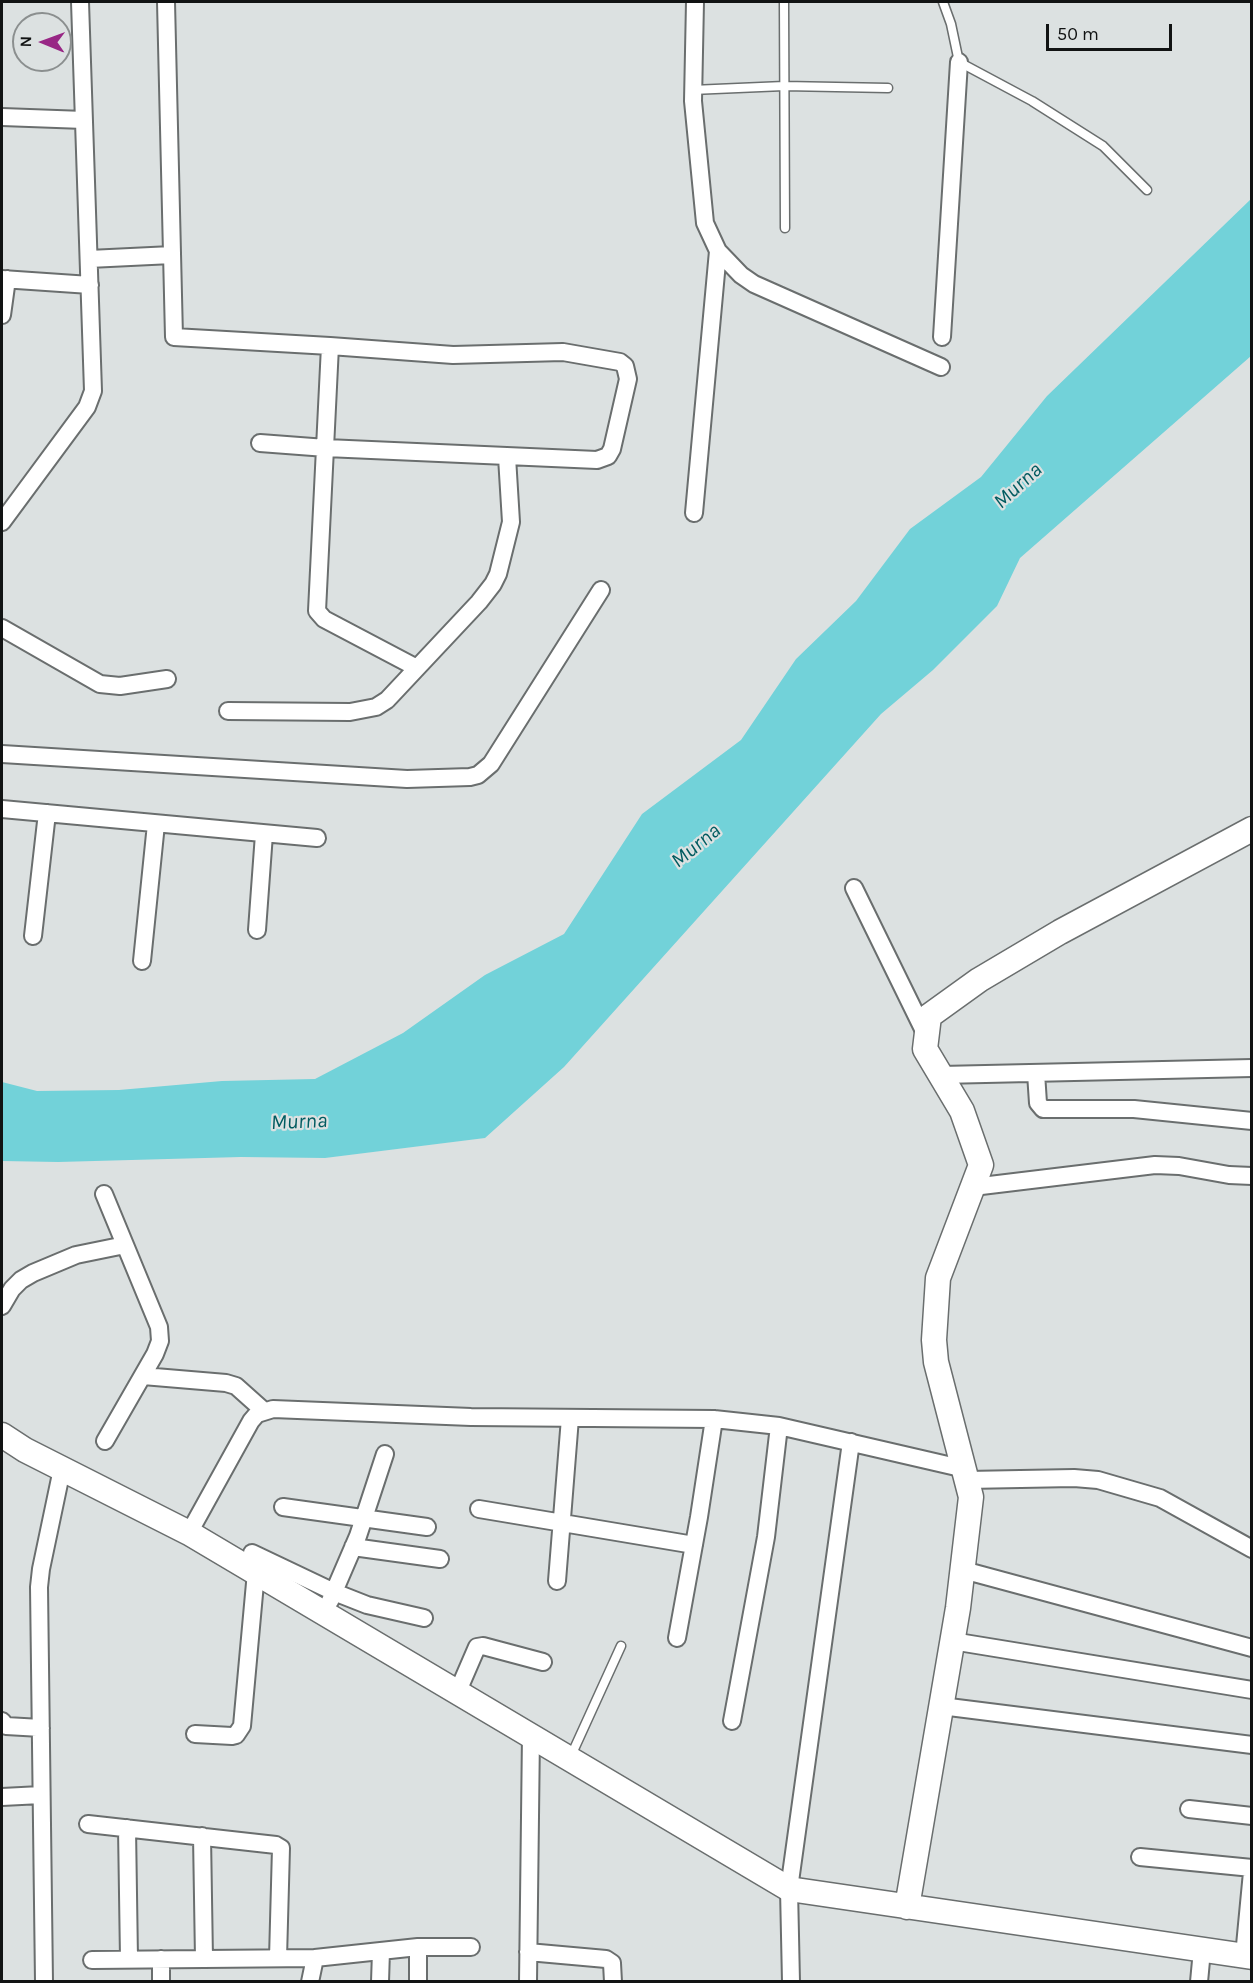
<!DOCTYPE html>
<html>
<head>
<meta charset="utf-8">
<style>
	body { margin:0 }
	#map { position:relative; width:1253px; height:1983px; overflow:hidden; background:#dce1e1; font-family:Karla,sans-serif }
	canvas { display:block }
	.frame { position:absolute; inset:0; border:3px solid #111313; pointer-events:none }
	.north { position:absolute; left:12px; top:12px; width:60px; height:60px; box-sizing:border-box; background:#dce1e1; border:2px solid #8b8f8f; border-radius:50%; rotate:271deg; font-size:16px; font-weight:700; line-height:24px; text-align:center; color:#111313 }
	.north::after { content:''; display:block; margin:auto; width:21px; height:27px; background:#982785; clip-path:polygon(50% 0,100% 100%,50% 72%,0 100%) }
	.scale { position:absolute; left:1046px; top:24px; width:126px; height:27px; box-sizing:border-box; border:3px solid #111313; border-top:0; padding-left:8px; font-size:18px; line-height:21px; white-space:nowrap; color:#111313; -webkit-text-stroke:4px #dce1e1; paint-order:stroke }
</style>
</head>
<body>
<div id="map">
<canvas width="1253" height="1983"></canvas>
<div class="frame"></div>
<div class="north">N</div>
<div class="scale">50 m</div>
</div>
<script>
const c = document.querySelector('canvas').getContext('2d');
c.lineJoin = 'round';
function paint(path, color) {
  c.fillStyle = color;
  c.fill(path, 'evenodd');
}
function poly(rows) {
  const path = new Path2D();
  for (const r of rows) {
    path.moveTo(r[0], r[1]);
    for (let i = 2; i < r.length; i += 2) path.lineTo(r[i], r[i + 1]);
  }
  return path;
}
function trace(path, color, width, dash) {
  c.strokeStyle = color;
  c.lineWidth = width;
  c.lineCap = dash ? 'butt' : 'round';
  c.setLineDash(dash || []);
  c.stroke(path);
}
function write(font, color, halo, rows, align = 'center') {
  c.font = font + ' Karla,sans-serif';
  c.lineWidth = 4.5;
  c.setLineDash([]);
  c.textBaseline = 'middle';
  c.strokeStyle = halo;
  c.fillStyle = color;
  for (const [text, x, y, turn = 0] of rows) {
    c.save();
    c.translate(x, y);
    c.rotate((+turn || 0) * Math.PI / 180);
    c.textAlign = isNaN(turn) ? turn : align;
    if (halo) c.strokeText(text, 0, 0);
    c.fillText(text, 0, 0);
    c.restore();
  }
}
const water = poly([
	[1251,199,1251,356,1020,558,997,606,933,670,881,714,564,1067,485,1138,325,1158,241,1157,58,1162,2,1161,2,1082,37,1091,119,1090,222,1081,315,1079,403,1033,485,975,564,934,642,814,741,740,796,659,856,601,910,529,981,477,1047,396]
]);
const lane = poly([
	[784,2,785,228],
	[943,2,951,24,959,62,1032,101,1103,146,1147,190],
	[692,90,784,86,888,88],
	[570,1758,621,1646]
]);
const street = poly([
	[166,2,174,337,330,346,317,611,324,619,417,668],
	[695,2,693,101,705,223,718,251,741,275,754,284,941,367],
	[2,117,84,120],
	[89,259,172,255],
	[2,279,90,285],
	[2,315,7,279],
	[942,337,959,62],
	[260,443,326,448,597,460,608,456,612,449,628,379,625,366,620,362,563,352,453,355,330,346],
	[694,513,718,251],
	[2,522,87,407,93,391,80,2],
	[2,628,100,684,120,686,167,679],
	[228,711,350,712,376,707,387,700,479,602,493,584,498,574,511,522,507,457],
	[2,754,407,779,470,777,478,775,491,764,601,590],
	[2,809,317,838],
	[854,888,926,1035],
	[257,930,264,834],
	[33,936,47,813],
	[142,961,156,824],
	[1036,1073,1038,1103,1043,1109,1134,1109,1252,1121],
	[941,1075,1252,1068],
	[973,1187,1155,1165,1179,1166,1229,1175,1252,1176],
	[104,1194,159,1327,160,1341,155,1354,105,1441],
	[2,1306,12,1289,21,1280,33,1273,76,1255,125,1245],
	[143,1376,226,1383,236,1386,264,1411],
	[967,1480,1074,1478,1098,1480,1160,1498,1252,1549],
	[283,1507,427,1527],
	[479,1509,694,1545],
	[189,1533,251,1421,257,1414,273,1409,471,1417,714,1419,779,1426,965,1469],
	[353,1547,440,1559],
	[252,1553,334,1592,367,1605,424,1618],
	[963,1570,1252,1648],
	[557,1581,570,1418],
	[330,1601,358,1536,385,1454],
	[677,1638,699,1517,714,1419],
	[952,1641,1252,1690],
	[458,1691,477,1647,483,1646,543,1662],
	[941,1706,1252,1745],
	[2,1721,6,1726,41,1728],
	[732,1721,766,1537,779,1426],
	[195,1734,232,1736,236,1735,242,1726,256,1572],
	[2,1797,41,1795],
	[1189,1809,1252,1816],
	[88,1824,276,1845,281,1848,278,1958],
	[127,1828,129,1959],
	[202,1836,204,1959],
	[1140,1857,1252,1868],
	[418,1947,418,1982],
	[528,1952,606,1959,612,1963,613,1982],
	[1244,1956,1252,1872],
	[161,1959,161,1982],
	[92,1960,315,1958],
	[44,1982,39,1587,41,1569,62,1469],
	[310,1982,315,1958,418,1947,471,1947],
	[380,1982,381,1951],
	[528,1982,531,1734],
	[791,1982,789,1889,851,1442],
	[1199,1982,1202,1950]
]);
const secondary = poly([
	[2,1435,25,1450,189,1533,789,1889,1252,1957],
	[907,1907,958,1608,971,1497,936,1362,934,1340,938,1278,981,1165,962,1111,925,1049,929,1016,979,980,1060,932,1252,829]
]);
const waterNames = [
	["Murna",1018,486,-42],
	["Murna",696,846,-39],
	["Murna",299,1122,-2]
];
paint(water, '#72d2d9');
trace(lane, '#6a6e6e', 11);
trace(street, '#6a6e6e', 20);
trace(secondary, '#6a6e6e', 27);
trace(lane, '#fff', 8);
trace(street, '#fff', 16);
trace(secondary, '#fff', 24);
write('italic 21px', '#005b60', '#dce1e1', waterNames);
</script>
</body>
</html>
